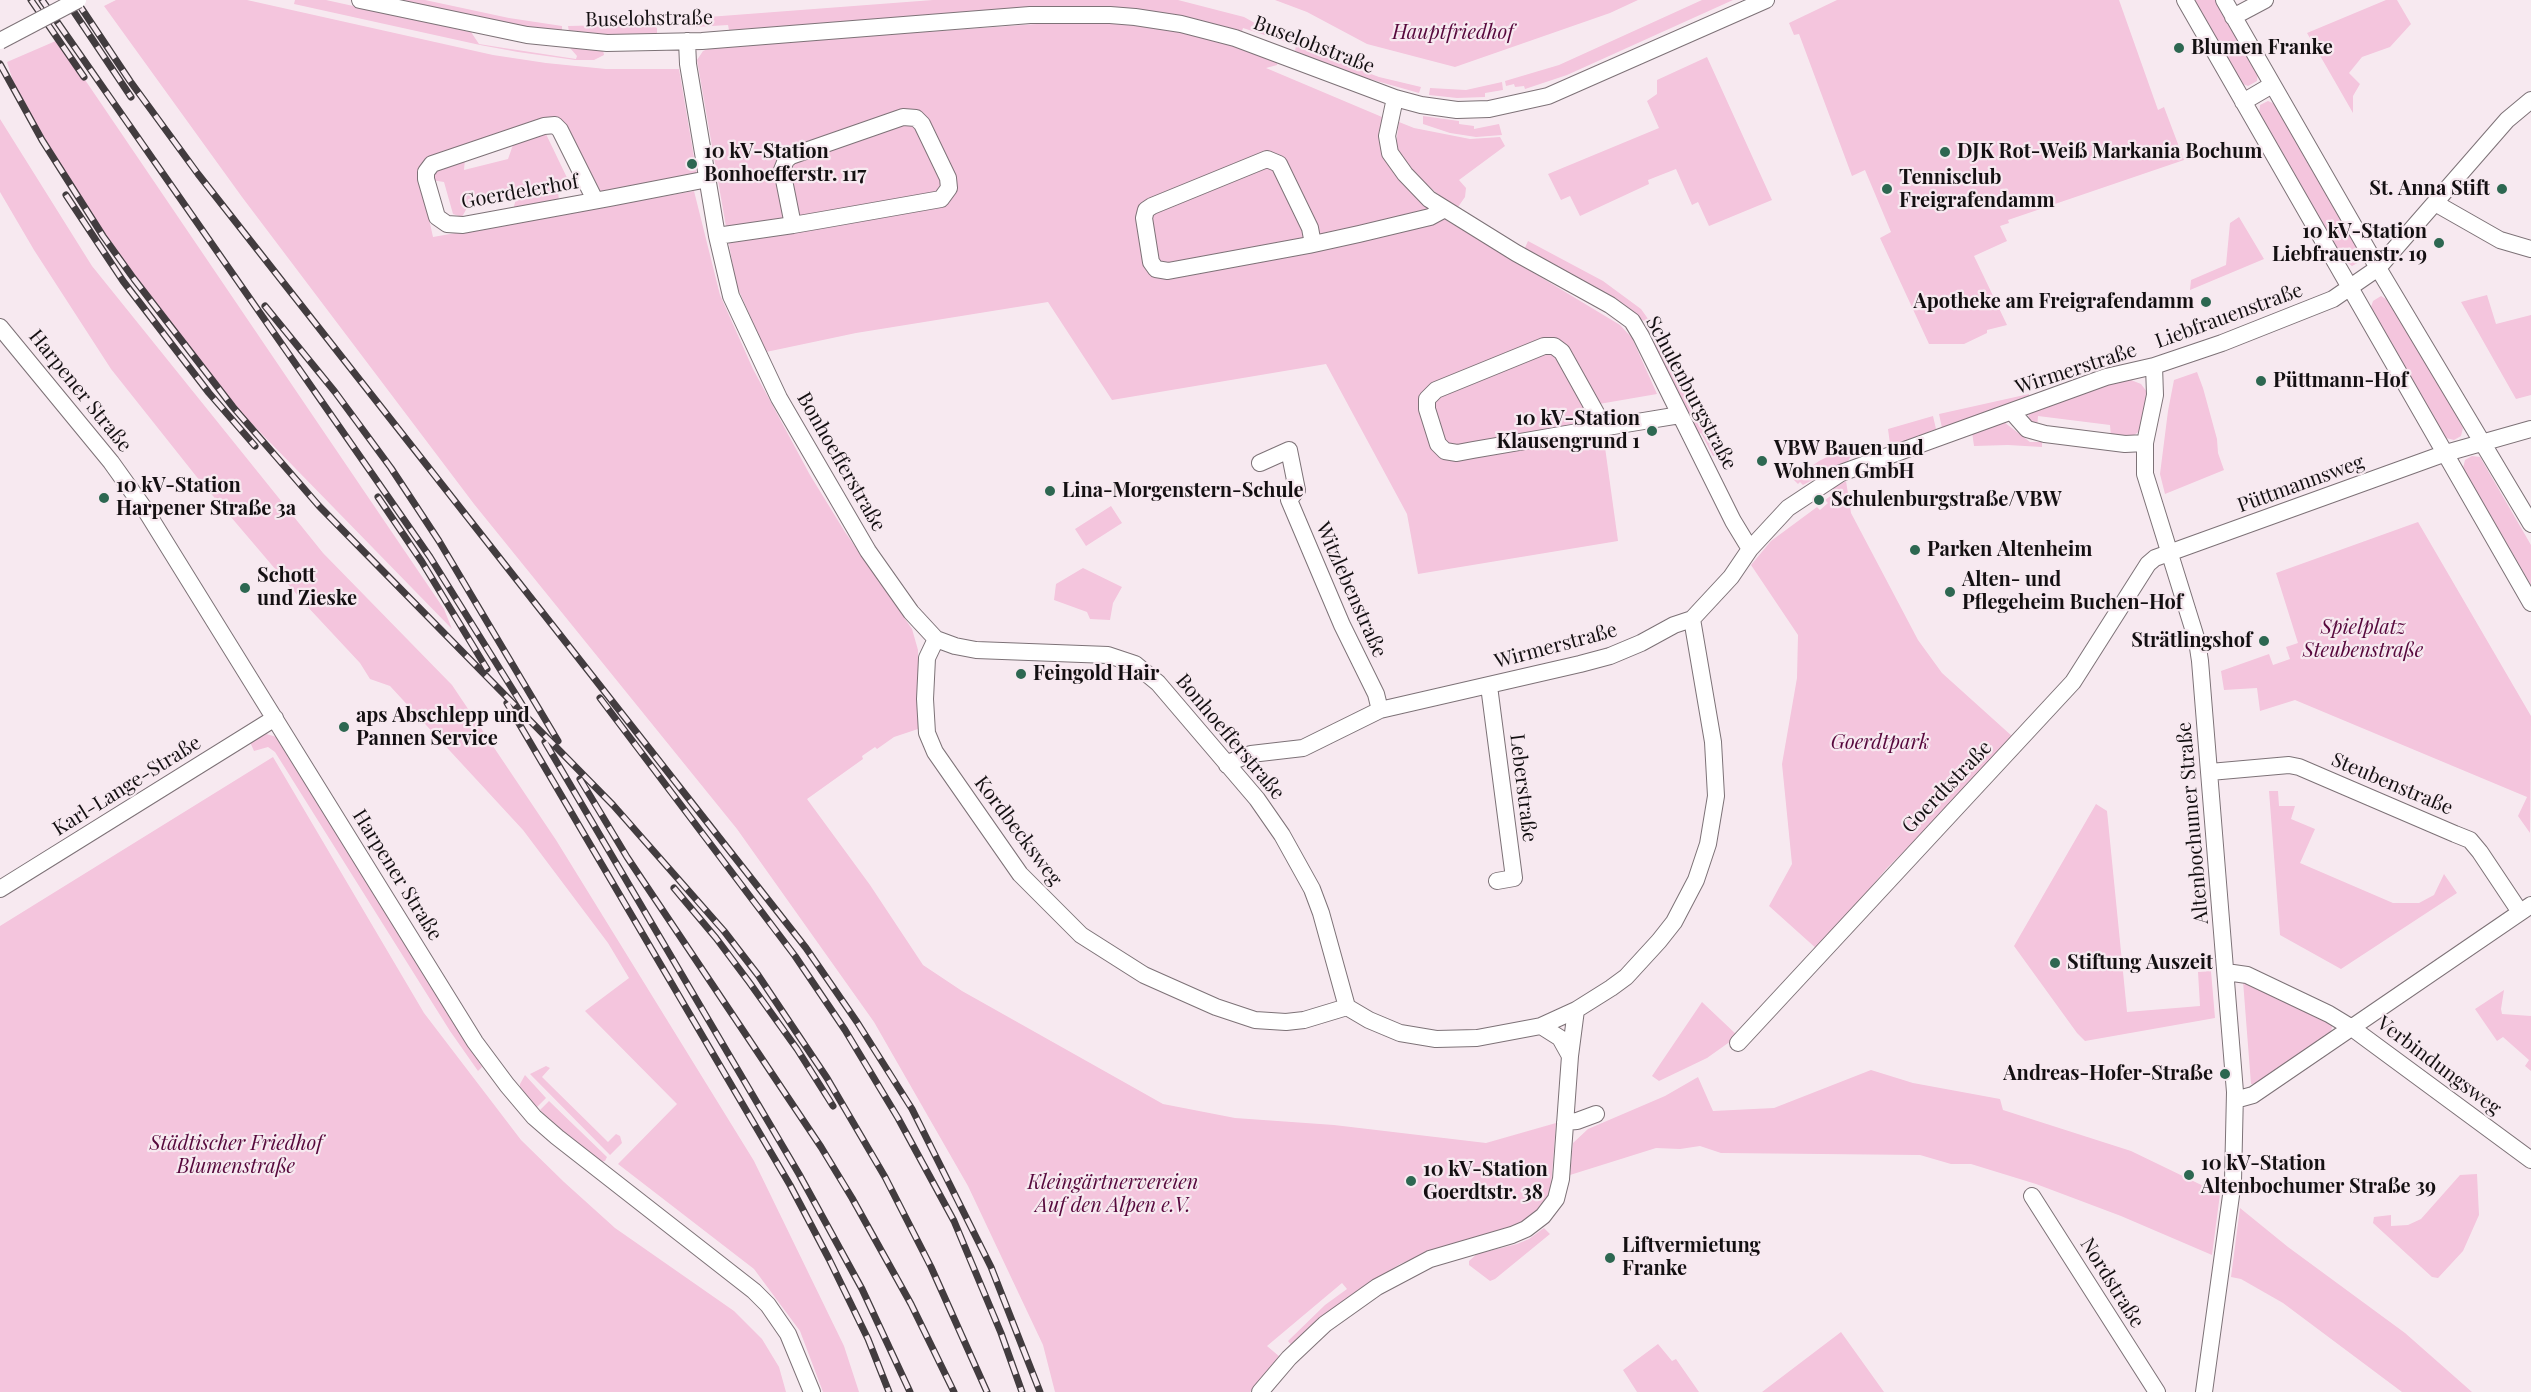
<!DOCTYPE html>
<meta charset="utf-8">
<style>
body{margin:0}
canvas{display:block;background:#f7e9f0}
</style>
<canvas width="2531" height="1392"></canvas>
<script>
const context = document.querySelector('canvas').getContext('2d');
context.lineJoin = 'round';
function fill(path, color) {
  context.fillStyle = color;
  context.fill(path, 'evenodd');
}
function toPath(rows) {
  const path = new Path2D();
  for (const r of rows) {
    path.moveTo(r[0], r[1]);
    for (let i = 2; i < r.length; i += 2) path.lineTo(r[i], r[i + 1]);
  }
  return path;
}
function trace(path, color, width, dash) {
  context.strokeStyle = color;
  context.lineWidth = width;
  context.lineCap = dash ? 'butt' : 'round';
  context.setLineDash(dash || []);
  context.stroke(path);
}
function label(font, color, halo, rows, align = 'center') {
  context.font = font + ' "Playfair Display",serif';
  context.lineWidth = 4.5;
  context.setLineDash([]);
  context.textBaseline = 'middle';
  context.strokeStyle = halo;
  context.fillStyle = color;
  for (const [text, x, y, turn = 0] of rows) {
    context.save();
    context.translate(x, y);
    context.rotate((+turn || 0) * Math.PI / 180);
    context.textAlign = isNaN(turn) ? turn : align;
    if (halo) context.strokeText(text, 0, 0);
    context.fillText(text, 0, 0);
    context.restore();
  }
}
fill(toPath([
 [116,0,247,0,493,55,546,63,606,69,679,69,697,175,601,192,570,133,557,119,420,178,433,237,694,191,720,295,753,369,810,475,845,532,912,629,918,650,918,729,894,737,877,749,875,747,862,756,863,759,807,799,870,885,923,965,962,991,1163,1104,1235,1118,1334,1125,1486,1143,1556,1123,1551,1187,1546,1200,1537,1211,1520,1224,1442,1247,1400,1264,1352,1295,1292,1346,1288,1341,1325,1305,1347,1289,1342,1283,1267,1346,1280,1357,1250,1392,1055,1392,1043,1345,968,1186,874,1022,737,829,474,504,242,197,104,6],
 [295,0,326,0,471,32,479,44,504,48,576,59,577,56,570,48,603,50,604,55,594,60,575,60,518,52,480,45,294,4],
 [395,0,425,0,509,18,562,26,562,31,508,24],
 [933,0,1178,0,1244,17,1289,42,1289,43,1243,28,1242,31,1178,16,1088,6,1042,7,729,30,728,25,696,27,695,18],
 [1275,0,1638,0,1610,13,1455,67,1367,44,1307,12],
 [1702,0,1733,0,1567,75,1525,89,1524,86,1515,87,1514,84,1506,86,1505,81,1559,65],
 [1837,0,2119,0,2158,110,2164,107,2184,160,2008,220,2009,223,2000,226,2007,241,1974,256,2007,325,1987,330,1987,333,1964,344,1929,344,1880,238,1891,232,1865,170,1852,176,1799,34,1794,35,1789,23],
 [2192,0,2215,0,2258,73,2257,81,2248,86,2240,83],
 [2386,0,2397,0,2411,24,2390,47,2362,57,2349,73,2360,84,2353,96,2353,113,2307,33],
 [1065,22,1129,24,1175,31,1228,44,1278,61,1277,65,1266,68,1382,117,1380,141,1384,158,1394,174,1436,214,1620,325,1632,338,1657,394,1599,404,1618,541,1418,574,1407,514,1326,364,1112,400,1048,302,856,333,766,352,736,284,697,60,703,51,713,47],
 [652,24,657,28,657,34,612,35,569,32,568,26],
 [58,40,444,609,452,629,217,388,103,236,70,186,18,97,7,62],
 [1296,46,1379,77,1421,87,1419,93,1352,74,1295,51],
 [1707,57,1772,200,1709,226,1698,202,1692,205,1676,169,1648,180,1649,184,1580,216,1570,196,1561,200,1548,174,1659,128,1647,101,1657,94,1657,80],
 [1502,82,1503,90,1485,93,1485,97,1457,98,1429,95,1430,88,1466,90],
 [2268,101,2277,105,2362,249,2361,261,2352,266,2342,259,2259,115,2260,105],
 [1423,116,1459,121,1459,124,1474,126,1474,129,1499,124,1502,135,1476,137,1450,133,1423,124],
 [0,119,92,266,323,553,452,685,556,840,754,1161,844,1346,859,1392,823,1392,800,1331,754,1269,618,1164,677,1104,585,1011,629,978,608,943,523,830,390,686,370,679,360,663,305,604,196,476,111,369,34,250,0,192],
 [1399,122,1414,128,1470,139,1500,137,1505,146,1459,180,1466,188,1465,197,1456,210,1416,175,1400,156,1396,144],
 [545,132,571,186,558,191,559,201,513,210,517,195,469,204,462,217,453,214,444,182,431,180,434,172,465,159,464,170,508,159,514,142],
 [2239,217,2264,259,2190,290,2191,280,2226,265,2230,223],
 [1528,241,1603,281,1641,309,1651,323,1642,320,1524,250],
 [2487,295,2496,324,2531,315,2531,395,2516,399,2461,302],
 [2381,296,2393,303,2463,428,2461,436,2454,440,2446,438,2371,307,2373,301],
 [1657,335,1716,456,1713,456,1701,433,1697,435,1654,343],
 [2197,372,2203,388,2217,439,2218,453,2224,470,2165,494,2160,474,2168,411,2174,380],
 [2131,380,2141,384,2147,392,2140,431,2134,435,2111,437,2110,425,2038,416,2037,428,2027,422,2029,414,2035,410,2112,382],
 [2029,394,2029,397,1942,428,1939,414],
 [1933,416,1936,429,1893,446,1890,444,1888,429],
 [2004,422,2030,442,2042,442,2042,447,2008,445,1974,446,1972,432],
 [1851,445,1852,454,1848,461,1803,485,1800,482,1798,484,1793,479,1819,461],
 [2472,456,2480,457,2531,545,2531,585,2463,468,2465,460],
 [1846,481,1851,513,1918,640,1942,673,2013,737,1955,801,1887,868,1818,950,1769,906,1792,864,1782,764,1797,678,1798,635,1751,565,1771,541,1817,507,1820,510,1828,503,1825,500,1832,495,1833,488],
 [1111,506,1122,523,1086,546,1075,529],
 [2418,522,2531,716,2530,833,2518,816,2527,797,2295,700,2260,711,2257,688,2224,690,2221,671,2269,654,2273,665,2290,659,2286,647,2298,643,2276,573],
 [1083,568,1122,587,1113,603,1110,620,1090,619,1087,612,1054,600,1056,584],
 [266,734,277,737,482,1067,478,1071,450,1031,275,752,268,747,254,751,250,742],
 [273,757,424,1013,521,1140,564,1182,615,1228,734,1311,762,1339,779,1367,786,1392,0,1392,0,926],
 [2269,791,2278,791,2279,806,2295,806,2291,819,2315,829,2300,863,2393,903,2419,903,2434,895,2444,874,2457,893,2341,969,2280,935],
 [2096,804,2107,811,2127,1012,2200,1006,2198,972,2211,971,2215,1018,2085,1041,2077,1033,2014,946],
 [2243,981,2331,1023,2332,1027,2331,1032,2255,1084,2251,1084],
 [2504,990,2501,1009,2502,1014,2531,1016,2531,1071,2525,1066,2529,1060,2503,1037,2497,1041,2475,1009],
 [1702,1002,1738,1036,1707,1058,1659,1081,1652,1076],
 [546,1066,550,1068,542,1077,608,1142,616,1134,620,1136,622,1143,610,1155,530,1074],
 [1871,1070,1913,1083,2000,1099,2003,1110,2131,1151,2220,1194,2212,1255,2121,1216,2036,1184,1971,1164,1951,1164,1920,1155,1721,1153,1700,1146,1680,1149,1656,1148,1570,1175,1573,1143,1588,1129,1665,1096,1698,1077,1713,1111,1774,1108],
 [525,1075,546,1098,537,1107,520,1088,520,1084],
 [549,1101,607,1157,605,1161,601,1162,558,1128,540,1110],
 [2477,1174,2479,1215,2463,1251,2438,1278,2432,1277,2373,1223,2374,1217,2391,1215,2391,1226,2408,1225,2421,1219,2460,1175],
 [2240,1208,2288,1247,2405,1333,2472,1392,2402,1392,2283,1303,2241,1279,2231,1277],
 [1544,1228,1550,1234,1495,1279,1490,1281,1469,1265,1469,1261,1477,1254,1517,1244,1529,1239],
 [1841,1332,1884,1392,1762,1392],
 [1658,1344,1672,1361,1676,1359,1699,1392,1637,1392,1623,1370]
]), '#f4c5dd');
const street = toPath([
 [360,0,527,35,607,43,702,41,1030,15,1110,15,1135,17,1181,24,1235,38,1395,98,1421,105,1457,110,1489,109,1548,96,1766,0],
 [2185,0,2531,603],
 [2224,0,2378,268,2531,524],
 [2233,17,2265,0],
 [687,41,688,64,717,236,731,296,779,398,868,551,911,612,936,639,955,646,976,650,1108,655,1135,664,1158,683,1257,799,1282,835,1312,889,1321,913,1347,1007,1369,1020,1400,1033,1436,1039,1477,1038,1541,1026,1576,1010,1611,988,1626,977,1659,941,1674,922,1696,880,1708,844,1716,796,1713,742,1692,619],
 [1395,98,1387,136,1390,153,1405,174,1429,199,1516,253,1610,305,1632,321,1641,336,1733,521,1750,549],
 [2243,102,2272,85],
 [595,200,560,130,555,125,544,126,432,164,426,172,426,179,437,217,447,224,463,225,610,198,708,179],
 [2435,203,2500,240,2531,249],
 [717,236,793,225,822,220,941,199,949,188,948,178,922,124,916,118,903,117,791,156,786,160,782,170,793,225],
 [1313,244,1310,228,1279,164,1267,159,1152,206,1146,210,1144,218,1151,262,1156,269,1168,271,1309,245,1359,234,1430,217,1443,210],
 [0,327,111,462,146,511,475,1042,507,1085,534,1117,557,1137,754,1291,768,1305,788,1334,812,1392],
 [2154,366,2155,395,2145,443,2145,474,2197,641,2200,661,2235,1092,2233,1181,2204,1392],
 [2012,412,2027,429,2045,434,2125,444,2145,443],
 [1601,428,1596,413,1562,352,1554,346,1544,346,1436,390,1427,399,1427,409,1438,444,1445,451,1457,453,1473,450,1601,428,1680,415],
 [1260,463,1289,450,1297,490,1289,500,1342,625,1376,694,1380,710],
 [936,639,927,658,925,699,927,733,935,752,1020,874,1081,935,1144,975,1216,1007,1255,1020,1286,1022,1304,1020,1347,1007],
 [1489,686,1514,878,1497,881],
 [1227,765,1233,761,1251,754,1303,748,1380,710,1580,664,1610,656,1641,643,1674,625,1692,619,1731,577,1750,549,1788,508,1841,473,2106,377,2154,366,2222,343,2333,299,2378,268,2507,120,2531,100],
 [2210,772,2289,765,2299,767,2455,834,2470,840,2480,852,2520,912],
 [0,889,275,718],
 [2226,972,2247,975,2329,1014,2352,1028,2531,1160],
 [1541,1026,1560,1038,1570,1056],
 [1738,1043,2073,682,2148,564,2155,558,2446,453,2531,429],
 [2235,1100,2253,1095,2531,905],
 [1565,1122,1577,1121,1596,1114],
 [2032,1196,2157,1392],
 [1260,1392,1289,1358,1325,1324,1377,1287,1430,1259,1512,1235,1526,1229,1543,1216,1556,1199,1561,1179,1570,1056,1576,1010]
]);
trace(street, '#7d7277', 18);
trace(street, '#fff', 16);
const rail = toPath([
 [31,0,84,77],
 [42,0,430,557,523,706],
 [66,0,131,97],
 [76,0,130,81,198,174,806,948,857,1022,912,1109,991,1267,1040,1392],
 [0,64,42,140,103,236,134,279,233,407,319,506,613,805,724,931,758,975,827,1078,885,1177,931,1267,987,1392],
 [66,195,123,281,209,393,255,446],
 [265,306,335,392,391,468,439,541,558,741],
 [378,497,422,562,487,669],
 [600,698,795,956,845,1030,898,1118,954,1221,1001,1333,1022,1392],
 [507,703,790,1185,829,1259,868,1339,889,1392],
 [545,742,799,1174,862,1289,910,1392],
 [580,779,627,857,821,1147,852,1198,911,1304,954,1392],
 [674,888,716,938,749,982,797,1049,833,1106]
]);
trace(rail, '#423c3f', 7);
trace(rail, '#f7e9f0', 4.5, [14]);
const streetBridge = toPath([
 [0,41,78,0]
]);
trace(streetBridge, '#7d7277', 18, []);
trace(streetBridge, '#fff', 16);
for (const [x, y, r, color] of [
 [2179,48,6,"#2d6751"],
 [1945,152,6,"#2d6751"],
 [692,164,6,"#2d6751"],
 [1887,189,6,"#2d6751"],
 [2502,189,6,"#2d6751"],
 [2439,243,6,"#2d6751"],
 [2206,302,6,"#2d6751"],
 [2261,381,6,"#2d6751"],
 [1652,431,6,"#2d6751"],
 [1762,461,6,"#2d6751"],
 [1050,491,6,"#2d6751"],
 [104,498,6,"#2d6751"],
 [1819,500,6,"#2d6751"],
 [1915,550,6,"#2d6751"],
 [245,588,6,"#2d6751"],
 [1950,592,6,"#2d6751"],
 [2264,641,6,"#2d6751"],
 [1021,674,6,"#2d6751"],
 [344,727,6,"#2d6751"],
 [2055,963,6,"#2d6751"],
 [2225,1074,6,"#2d6751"],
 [2189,1175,6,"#2d6751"],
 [1411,1181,6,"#2d6751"],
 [1610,1258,6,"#2d6751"]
]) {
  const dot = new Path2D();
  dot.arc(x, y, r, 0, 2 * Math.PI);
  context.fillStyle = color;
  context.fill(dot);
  trace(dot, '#f7e9f0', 2);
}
label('20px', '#141012', '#f7e9f0', [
 ["Buselohstraße",649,19,-1],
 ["Buselohstraße",1314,45,21],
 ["Goerdelerhof",520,192,-10],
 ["Liebfrauenstraße",2229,316,-20],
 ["Wirmerstraße",2076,369,-18],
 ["Harpener Straße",80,391,51],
 ["Schulenburgstraße",1691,393,62],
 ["Bonhoefferstraße",841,462,60],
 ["Püttmannsweg",2301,484,-20],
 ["Witzlebenstraße",1351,590,66],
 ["Wirmerstraße",1556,646,-15],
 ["Bonhoefferstraße",1230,737,50],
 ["Steubenstraße",2392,784,23],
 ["Karl-Lange-Straße",127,786,-32],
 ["Goerdtstraße",1947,787,-46],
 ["Leberstraße",1523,788,83],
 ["Altenbochumer Straße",2193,823,-95],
 ["Kordbecksweg",1018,831,53],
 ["Harpener Straße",397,875,58],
 ["Verbindungsweg",2439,1066,37],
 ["Nordstraße",2112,1283,58]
]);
label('italic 20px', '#56083c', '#f7e9f0', [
 ["Hauptfriedhof",1453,33],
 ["Spielplatz",2363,628],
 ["Steubenstraße",2363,651],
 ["Goerdtpark",1880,743],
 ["Städtischer Friedhof",236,1144],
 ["Blumenstraße",236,1167],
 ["Kleingärtnervereien",1113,1183],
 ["Auf den Alpen e.V.",1113,1206]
]);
label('bold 20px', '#141012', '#f7e9f0', [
 ["Blumen Franke",2191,48],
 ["10 kV-Station",704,152],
 ["Bonhoefferstr. 117",704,175],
 ["DJK Rot-Weiß Markania Bochum",1957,152],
 ["Tennisclub",1899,178],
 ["Freigrafendamm",1899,201],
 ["St. Anna Stift",2490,189,"right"],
 ["10 kV-Station",2427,232,"right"],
 ["Liebfrauenstr. 19",2427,255,"right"],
 ["Apotheke am Freigrafendamm",2194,302,"right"],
 ["Püttmann-Hof",2273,381],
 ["10 kV-Station",1640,419,"right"],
 ["Klausengrund 1",1640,442,"right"],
 ["VBW Bauen und",1774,449],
 ["Wohnen GmbH",1774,472],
 ["10 kV-Station",116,486],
 ["Harpener Straße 3a",116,509],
 ["Lina-Morgenstern-Schule",1062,491],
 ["Schulenburgstraße/VBW",1831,500],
 ["Parken Altenheim",1927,550],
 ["Schott",257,576],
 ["und Zieske",257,599],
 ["Alten- und",1962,580],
 ["Pflegeheim Buchen-Hof",1962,603],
 ["Strätlingshof",2252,641,"right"],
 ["Feingold Hair",1033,674],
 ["aps Abschlepp und",356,716],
 ["Pannen Service",356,739],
 ["Stiftung Auszeit",2067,963],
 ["Andreas-Hofer-Straße",2213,1074,"right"],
 ["10 kV-Station",2201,1164],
 ["Altenbochumer Straße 39",2201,1187],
 ["10 kV-Station",1423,1170],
 ["Goerdtstr. 38",1423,1193],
 ["Liftvermietung",1622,1246],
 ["Franke",1622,1269]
], 'left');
</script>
